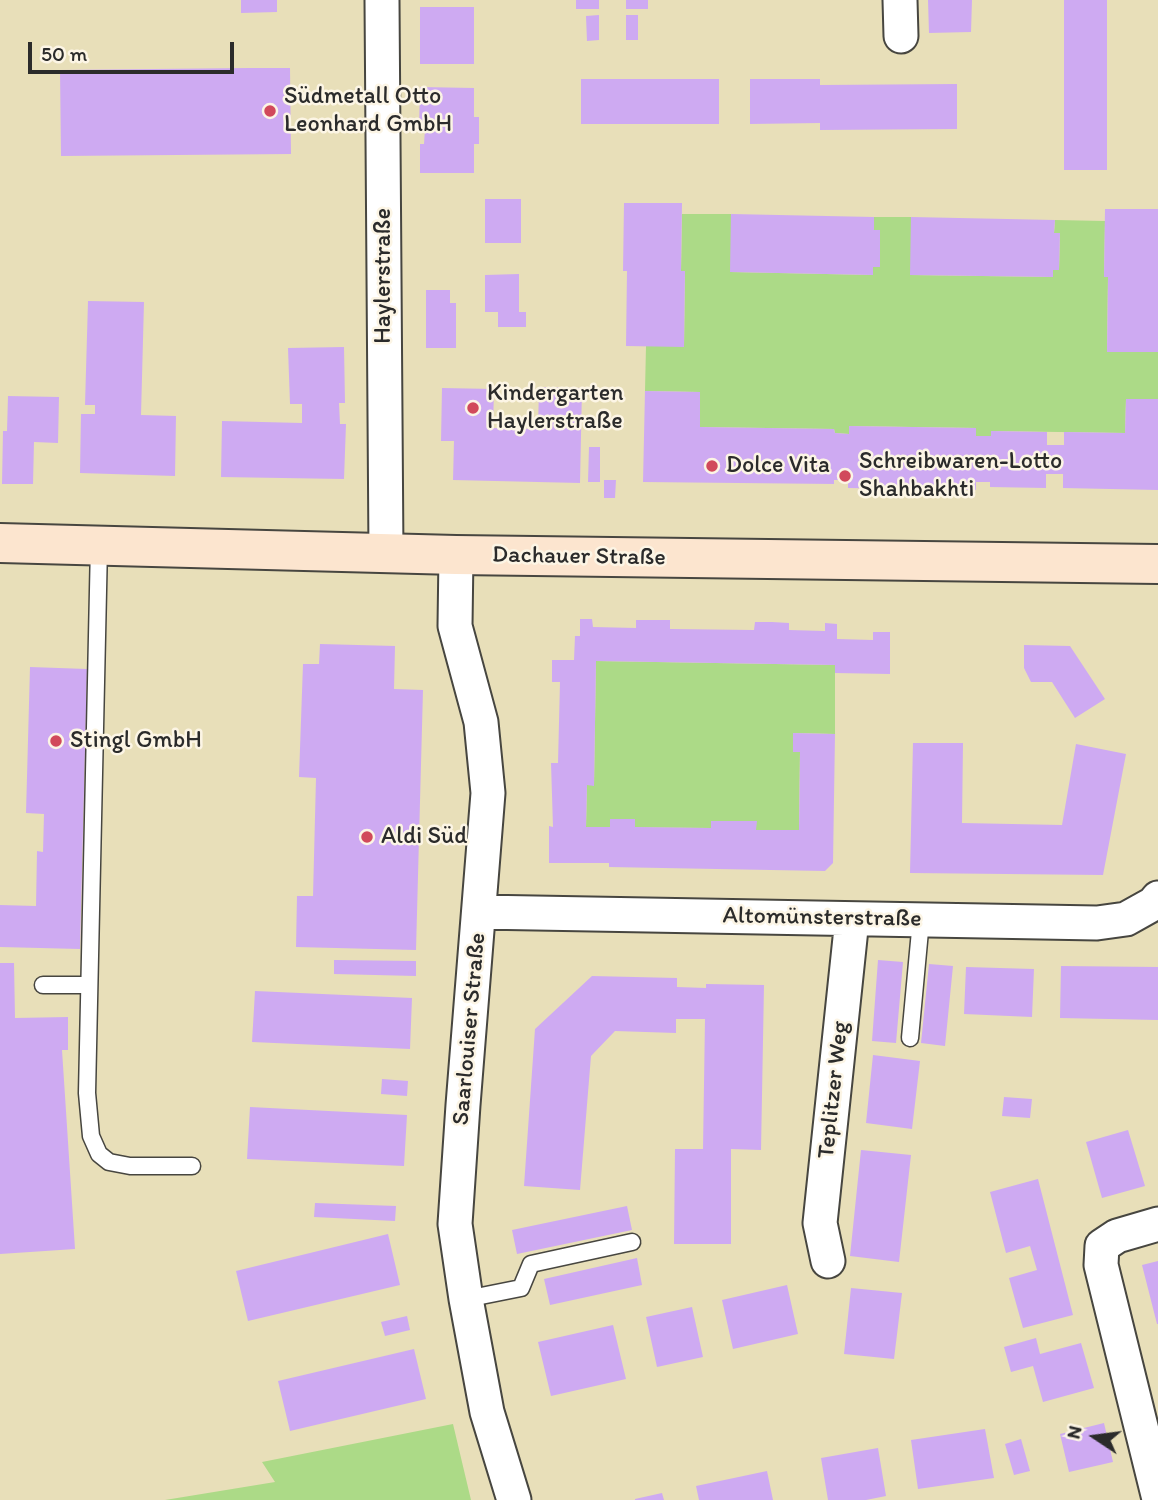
<!DOCTYPE html>
<meta charset="utf-8">
<style>
body{margin:0}
#map{position:relative;width:1158px;height:1500px;overflow:hidden;background:#e8dfb9;font-family:Itim,sans-serif}
canvas{display:block}
.north{position:absolute;left:1060px;top:1402px;width:70px;height:70px;-webkit-text-stroke:5px #fcf5e5;paint-order:stroke;rotate:283deg;font-size:19px;font-weight:700;line-height:28px;text-align:center;color:#2b2b2b}
.north::after{content:'';display:block;margin:auto;width:24px;height:32px;background:#2b2b2b;clip-path:polygon(50% 0,100% 100%,50% 72%,0 100%)}
.scale{position:absolute;left:28px;top:42px;width:206px;height:32px;box-sizing:border-box;border:4px solid #2b2b2b;border-top:0;padding-left:9px;font-size:21px;line-height:24px;white-space:nowrap;color:#2b2b2b;-webkit-text-stroke:5px #fcf5e5;paint-order:stroke}
</style>
<div id="map">
<canvas width="1158" height="1500"></canvas>
<div class="north">N</div>
<div class="scale">50 m</div>
</div>
<script>
const context = document.querySelector('canvas').getContext('2d');
context.lineJoin = 'round';
function fill(path, color) {
  context.fillStyle = color;
  context.fill(path, 'evenodd');
}
function toPath(rows) {
  const path = new Path2D();
  for (const r of rows) {
    path.moveTo(r[0], r[1]);
    for (let i = 2; i < r.length; i += 2) path.lineTo(r[i], r[i + 1]);
  }
  return path;
}
function trace(path, color, width, dash) {
  context.strokeStyle = color;
  context.lineWidth = width;
  context.lineCap = dash ? 'butt' : 'round';
  context.setLineDash(dash || []);
  context.stroke(path);
}
function label(font, color, halo, rows, align = 'center') {
  context.font = font + ' Itim,sans-serif';
  context.lineWidth = 5;
  context.setLineDash([]);
  context.textBaseline = 'middle';
  context.strokeStyle = halo;
  context.fillStyle = color;
  for (const [text, x, y, turn = 0] of rows) {
    context.save();
    context.translate(x, y);
    context.rotate((+turn || 0) * Math.PI / 180);
    context.textAlign = isNaN(turn) ? turn : align;
    if (halo) context.strokeText(text, 0, 0);
    context.fillText(text, 0, 0);
    context.restore();
  }
}
fill(toPath([
 [682,214,731,214,731,272,873,275,873,267,880,267,880,230,874,230,874,217,911,217,911,275,1053,277,1053,270,1059,270,1060,233,1054,233,1055,220,1105,221,1104,276,1108,277,1107,351,1158,352,1158,399,1126,399,1125,433,992,431,991,436,976,436,976,428,849,426,849,434,835,433,834,429,700,427,700,392,645,391,646,346,684,346,685,272,681,271],
 [596,661,835,665,835,734,793,733,793,752,800,752,799,830,756,830,756,821,712,821,711,828,586,827,587,785,594,785],
 [453,1424,471,1500,165,1500,275,1482,262,1462]
]), '#acda87');
fill(toPath([
 [241,0,277,0,277,12,241,13],
 [576,0,599,0,599,9,576,9],
 [626,0,648,0,648,9,626,9],
 [928,0,972,0,971,32,929,33],
 [1064,0,1107,0,1107,170,1064,170],
 [420,7,474,7,474,64,420,64],
 [599,15,599,40,587,41,586,16],
 [626,15,638,15,638,40,626,40],
 [248,68,290,68,291,154,61,156,60,70],
 [581,79,719,79,719,124,581,124],
 [750,79,820,79,820,85,957,84,957,129,820,130,820,123,750,124],
 [420,87,474,88,474,117,479,117,479,144,474,144,474,173,420,173,420,144,424,144,425,129,419,129],
 [485,199,521,199,521,243,485,243],
 [624,203,682,203,681,271,685,271,684,347,626,346,627,271,623,271],
 [1105,209,1158,209,1158,352,1107,352,1108,277,1104,277],
 [731,214,874,217,874,230,880,230,880,267,873,267,873,275,730,272],
 [911,217,1055,220,1054,233,1060,233,1059,270,1053,270,1053,277,910,275],
 [519,274,519,312,526,312,526,327,498,327,498,312,485,312,485,275],
 [426,290,450,290,450,303,456,303,456,348,426,348],
 [88,301,144,302,141,415,176,416,175,476,80,473,81,414,95,414,95,405,85,405],
 [344,347,345,403,339,403,340,424,346,424,344,479,221,477,222,421,302,423,302,404,290,404,288,348],
 [539,387,582,388,580,483,453,480,454,441,441,441,442,388,494,389,493,428,538,429],
 [645,391,700,392,700,427,834,429,835,433,849,434,849,426,976,428,976,436,991,436,991,431,1047,432,1047,445,1064,445,1064,432,1125,433,1126,399,1158,399,1158,490,1063,488,1063,474,1046,474,1046,488,990,487,990,482,976,482,976,490,848,488,848,480,834,480,834,484,643,482],
 [8,396,59,397,58,443,34,442,33,484,2,484,3,431,7,431],
 [589,447,600,447,600,482,588,482],
 [604,480,616,480,615,498,604,498],
 [580,619,592,619,593,627,636,628,636,620,670,620,670,629,754,630,755,622,772,622,789,623,789,630,825,631,825,623,837,624,837,639,873,640,873,632,890,632,890,674,835,673,835,665,596,661,594,786,587,785,586,827,610,827,610,819,635,819,635,827,711,828,711,821,757,821,756,830,799,830,800,752,793,752,793,733,835,734,833,863,825,871,609,867,609,863,549,863,549,826,553,827,551,763,558,763,560,682,552,682,552,660,574,660,575,636,580,636],
 [320,644,395,646,394,689,423,690,416,950,296,947,297,896,313,896,316,778,299,777,303,664,319,664],
 [1024,645,1070,646,1105,699,1075,718,1052,682,1031,682,1024,668],
 [30,667,87,669,80,949,0,947,0,905,36,906,37,851,43,852,44,814,26,813],
 [913,743,963,743,962,823,1062,825,1076,744,1126,754,1103,875,910,873],
 [334,960,416,961,416,976,334,974],
 [878,960,903,962,896,1043,872,1041],
 [0,963,14,963,15,1018,68,1017,68,1050,62,1050,75,1249,0,1254],
 [929,964,953,966,945,1046,921,1043],
 [1061,966,1158,967,1158,1020,1060,1018],
 [966,967,1034,969,1032,1017,964,1014],
 [592,976,677,978,677,987,706,988,706,984,764,985,761,1150,731,1149,731,1244,674,1244,675,1149,703,1149,705,1019,676,1019,676,1033,615,1031,591,1056,580,1190,524,1186,535,1029],
 [255,991,412,998,410,1049,252,1042],
 [873,1055,920,1061,912,1129,866,1123],
 [382,1079,408,1081,407,1096,381,1094],
 [1004,1097,1032,1099,1030,1118,1002,1116],
 [250,1107,407,1115,404,1166,247,1159],
 [1128,1130,1145,1186,1102,1198,1086,1142],
 [861,1150,911,1155,899,1262,850,1256],
 [1038,1179,1073,1315,1023,1328,1009,1278,1037,1270,1030,1246,1006,1253,990,1192],
 [315,1203,396,1206,395,1221,314,1217],
 [627,1206,632,1230,517,1254,512,1230],
 [388,1234,400,1285,248,1321,236,1271],
 [637,1258,642,1285,550,1305,544,1279],
 [1158,1261,1158,1324,1157,1324,1142,1265],
 [787,1285,798,1334,733,1349,722,1300],
 [851,1288,902,1293,894,1359,844,1354],
 [692,1307,703,1357,657,1367,646,1317],
 [407,1316,410,1330,385,1336,381,1322],
 [613,1325,626,1379,551,1396,538,1342],
 [1036,1338,1040,1354,1081,1343,1094,1388,1043,1402,1033,1366,1011,1372,1004,1347],
 [414,1349,426,1399,290,1431,278,1381],
 [1104,1423,1113,1462,1069,1472,1060,1434],
 [985,1429,994,1478,918,1489,911,1440],
 [1021,1439,1030,1471,1014,1475,1005,1444],
 [878,1448,886,1496,866,1500,828,1500,821,1458],
 [767,1471,773,1500,699,1500,696,1486],
 [662,1493,664,1500,635,1500,635,1499]
]), '#ceaaf2');
const service = toPath([
 [99,545,87,1093,91,1136,99,1154,109,1162,130,1166,192,1166],
 [43,985,89,985],
 [910,1038,921,920],
 [466,1299,521,1288,531,1264,632,1242]
]);
const minor = toPath([
 [382,0,386,553],
 [900,0,901,36],
 [456,555,455,626,481,722,488,793,463,1105,455,1224,466,1299,487,1412,514,1500],
 [479,912,1097,923,1126,919,1153,904,1158,898],
 [1158,1224,1117,1236,1102,1246,1101,1265,1158,1495],
 [828,1261,820,1223,852,919]
]);
const secondary = toPath([
 [0,543,456,555,1158,564]
]);
trace(service, '#474640', 19);
trace(minor, '#474640', 37);
trace(secondary, '#474640', 42);
trace(service, '#fff', 16);
trace(minor, '#fff', 33);
trace(secondary, '#fce5cf', 38);
for (const [x, y, r, color] of [
 [270,111,7,"#d1495b"],
 [473,408,7,"#d1495b"],
 [712,466,7,"#d1495b"],
 [845,476,7,"#d1495b"],
 [56,741,7,"#d1495b"],
 [367,837,7,"#d1495b"]
]) {
  const dot = new Path2D();
  dot.arc(x, y, r, 0, 2 * Math.PI);
  context.fillStyle = color;
  context.fill(dot);
  trace(dot, '#fcf5e5', 2.5);
}
label('24px', '#2b2b2b', '#fcf5e5', [
 ["Südmetall Otto",284,97],
 ["Leonhard GmbH",284,125],
 ["Kindergarten",487,394],
 ["Haylerstraße",487,422],
 ["Schreibwaren-Lotto",859,462],
 ["Shahbakhti",859,490],
 ["Dolce Vita",726,466],
 ["Stingl GmbH",70,741],
 ["Aldi Süd",381,837]
], 'left');
label('24px', '#2b2b2b', '#fcf5e5', [
 ["Haylerstraße",384,276,-90],
 ["Dachauer Straße",579,557,1],
 ["Altomünsterstraße",822,918,1],
 ["Saarlouiser Straße",470,1029,-85],
 ["Teplitzer Weg",834,1090,-84]
]);
</script>
